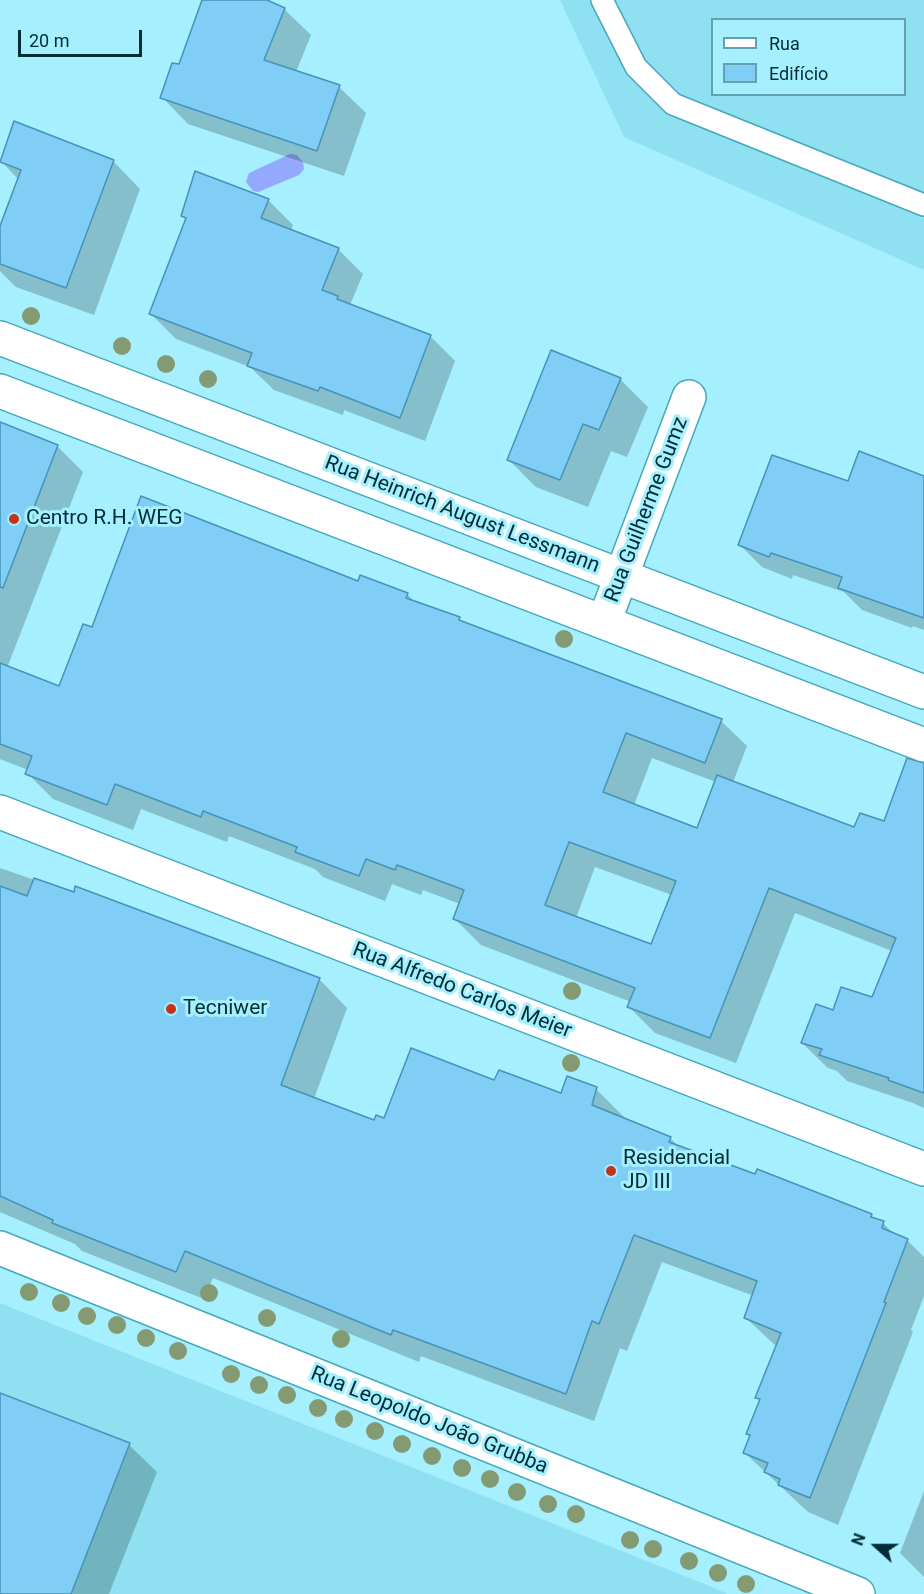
<!DOCTYPE html>
<meta charset="utf-8">
<style>
body{margin:0}
#map{position:relative;width:924px;height:1594px;overflow:hidden;background:#a5effe;font-family:Roboto,sans-serif}
canvas{display:block}
.legend{position:absolute;left:711px;top:18px;width:195px;height:78px;box-sizing:border-box;background:#a5effe;border:2px solid #63a1ae;margin:0;padding:8px 10px;list-style:none;font-size:18px;color:#012d35}
.legend li{display:flex;align-items:center;gap:12px;height:30px}
.legend b{width:30px;border:2px solid #63a1ae}
.north{position:absolute;left:846px;top:1516px;width:60px;height:60px;-webkit-text-stroke:4px #a5effe;paint-order:stroke;rotate:291deg;font-size:16px;font-weight:700;line-height:24px;text-align:center;color:#012d35}
.north::after{content:'';display:block;margin:auto;width:21px;height:27px;background:#012d35;clip-path:polygon(50% 0,100% 100%,50% 72%,0 100%)}
.scale{position:absolute;left:18px;top:30px;width:124px;height:27px;box-sizing:border-box;border:3px solid #012d35;border-top:0;padding-left:8px;font-size:18px;line-height:21px;white-space:nowrap;color:#012d35;-webkit-text-stroke:4px #a5effe;paint-order:stroke}
</style>
<div id="map">
<canvas width="924" height="1594"></canvas>
<ul class="legend">
<li><b style="height:8px;background:#fff"></b>Rua</li>
<li><b style="height:16px;background:#80cdf5"></b>Edifício</li>
</ul>
<div class="north">N</div>
<div class="scale">20 m</div>
</div>
<script>
const context = document.querySelector('canvas').getContext('2d');
context.lineJoin = 'round';
function fill(path, color) {
  context.fillStyle = color;
  context.fill(path, 'evenodd');
}
function toPath(rows) {
  const path = new Path2D();
  for (const r of rows) {
    path.moveTo(r[0], r[1]);
    for (let i = 2; i < r.length; i += 2) path.lineTo(r[i], r[i + 1]);
  }
  return path;
}
function trace(path, color, width, dash) {
  context.strokeStyle = color;
  context.lineWidth = width;
  context.lineCap = dash ? 'butt' : 'round';
  context.setLineDash(dash || []);
  context.stroke(path);
}
function label(font, color, halo, rows, align = 'center') {
  context.font = font + ' Roboto,sans-serif';
  context.lineWidth = 6;
  context.setLineDash([]);
  context.textBaseline = 'middle';
  context.strokeStyle = halo;
  context.fillStyle = color;
  for (const [text, x, y, turn = 0] of rows) {
    context.save();
    context.translate(x, y);
    context.rotate((+turn || 0) * Math.PI / 180);
    context.textAlign = isNaN(turn) ? turn : align;
    if (halo) context.strokeText(text, 0, 0);
    context.fillText(text, 0, 0);
    context.restore();
  }
}
fill(toPath([
 [560,0,924,0,924,270,624,137],
 [712,20,904,20,904,94,712,94],
 [0,1303,712,1587,728,1594,0,1594]
]), '#8fe0f1');
fill(toPath([
 [290,154,297,155,303,162,304,169,299,175,258,192,253,191,246,182,249,173]
]), '#94a9fe');
fill(toPath([
 [204,0,263,0,284,9,311,35,296,72,339,87,366,113,344,176,188,124,162,97,180,66],
 [1,161,113,161,140,189,94,315,16,287,0,271,0,230,19,180],
 [196,173,268,200,293,225,291,231,338,249,363,274,350,305,430,336,455,361,425,441,344,410,343,415,274,390,250,367,176,339,151,314,187,220,183,216],
 [620,379,648,407,627,457,611,451,588,507,536,487,509,460],
 [0,424,57,446,83,472,7,668,60,688,93,629,358,583,407,594,416,603,459,619,463,623,721,721,747,746,733,782,854,829,885,822,924,798,924,1108,913,1103,847,1081,837,1071,828,1068,802,1043,833,1011,873,999,892,951,795,913,736,1063,655,1033,629,1007,631,1002,481,945,455,919,460,904,423,890,421,895,392,884,385,901,323,877,315,869,229,836,227,842,141,809,133,830,53,799,27,773,28,770,0,759],
 [652,758,716,782,698,830,634,805],
 [595,867,672,895,652,946,576,918],
 [924,478,924,630,913,626,912,628,862,610,844,592,793,575,792,579,762,567,740,545,849,483],
 [0,868,75,894,76,888,320,980,347,1008,314,1099,375,1122,495,1082,562,1095,596,1089,624,1117,623,1120,670,1138,679,1147,755,1176,757,1171,872,1216,876,1220,883,1223,895,1235,907,1240,924,1257,924,1296,911,1330,913,1332,838,1525,808,1512,744,1452,751,1437,748,1434,760,1401,757,1397,777,1347,746,1318,754,1296,662,1262,627,1351,620,1348,594,1421,421,1356,419,1362,213,1278,204,1299,82,1251,75,1244,0,1212],
 [0,1394,129,1445,157,1472,109,1594,0,1594],
 [924,1491,924,1577,900,1553]
]), '#0003');
const building = toPath([
 [202,0,267,0,285,8,264,60,340,85,317,151,160,98,172,63,179,64,202,0],
 [14,121,114,160,66,288,0,264,0,226,21,170,0,162,14,121],
 [195,171,269,199,261,218,339,248,322,290,338,296,337,299,431,335,400,418,320,387,318,391,247,366,252,353,149,314,186,218,181,216,195,171],
 [551,350,621,378,599,430,583,424,560,480,507,460,551,350],
 [0,422,58,445,3,588,0,587,0,422],
 [859,451,924,476,924,618,838,588,842,577,771,553,769,557,738,545,772,455,848,481,859,451],
 [141,496,358,581,360,575,408,593,406,598,460,617,459,620,722,719,705,763,626,733,603,792,697,828,717,775,854,827,860,813,884,821,907,758,924,763,924,1093,888,1080,889,1078,819,1055,822,1049,801,1043,816,1004,833,1010,841,987,872,997,896,938,769,888,710,1038,627,1007,635,988,453,919,464,890,397,865,395,870,366,859,359,876,295,852,297,847,203,811,201,817,115,784,107,805,25,774,32,756,0,744,0,663,59,686,83,624,92,627,141,496],
 [569,842,676,881,651,944,545,905,569,842],
 [34,878,74,892,75,886,320,978,281,1085,374,1120,376,1115,384,1118,411,1048,494,1080,499,1070,561,1093,567,1076,597,1087,592,1105,671,1137,669,1142,755,1174,757,1169,872,1214,871,1217,884,1221,882,1228,908,1239,884,1302,886,1303,810,1498,778,1485,780,1479,764,1472,768,1463,743,1453,750,1435,746,1434,760,1399,755,1398,781,1333,744,1318,757,1281,634,1235,599,1324,592,1321,566,1394,393,1330,391,1335,185,1251,176,1272,52,1223,53,1220,0,1196,0,886,27,896,34,878],
 [0,1393,130,1443,71,1594,0,1594,0,1393]
]);
fill(building, '#80cdf5');
trace(building, '#4693b8', 1.5);
const service = toPath([
 [602,0,636,67,673,104,924,205]
]);
const minor = toPath([
 [0,338,924,692],
 [0,391,924,745],
 [604,622,689,397],
 [0,812,924,1169],
 [0,1248,858,1594]
]);
trace(service, '#46a8bb', 24);
trace(minor, '#46a8bb', 36);
trace(service, '#fff', 21);
trace(minor, '#fff', 33);
context.fillStyle = '#849a72';
for (const [x, y] of [
 [31,316],
 [122,346],
 [166,364],
 [208,379],
 [564,639],
 [572,991],
 [571,1063],
 [29,1292],
 [209,1293],
 [61,1303],
 [87,1316],
 [267,1318],
 [117,1325],
 [146,1338],
 [341,1339],
 [178,1351],
 [231,1374],
 [259,1385],
 [287,1395],
 [318,1408],
 [344,1419],
 [375,1431],
 [402,1444],
 [432,1456],
 [462,1468],
 [490,1479],
 [517,1492],
 [548,1504],
 [576,1514],
 [630,1540],
 [653,1549],
 [689,1561],
 [718,1573],
 [746,1584]
]) {
  context.beginPath();
  context.arc(x, y, 9, 0, 2 * Math.PI);
  context.fill();
}
for (const [x, y, r, color] of [
 [14,519,6,"#bf341c"],
 [171,1009,6,"#bf341c"],
 [611,1171,6,"#bf341c"]
]) {
  const dot = new Path2D();
  dot.arc(x, y, r, 0, 2 * Math.PI);
  context.fillStyle = color;
  context.fill(dot);
  trace(dot, '#a5effe', 2);
}
label('21px', '#012d35', '#a5effe', [
 ["Rua Guilherme Gumz",647,510,-69],
 ["Rua Heinrich August Lessmann",462,515,21],
 ["Rua Alfredo Carlos Meier",462,991,21],
 ["Rua Leopoldo João Grubba",429,1421,22]
]);
label('21px', '#012d35', '#a5effe', [
 ["Centro R.H. WEG",26,519],
 ["Tecniwer",183,1009],
 ["Residencial",623,1159],
 ["JD III",623,1183]
], 'left');
</script>
